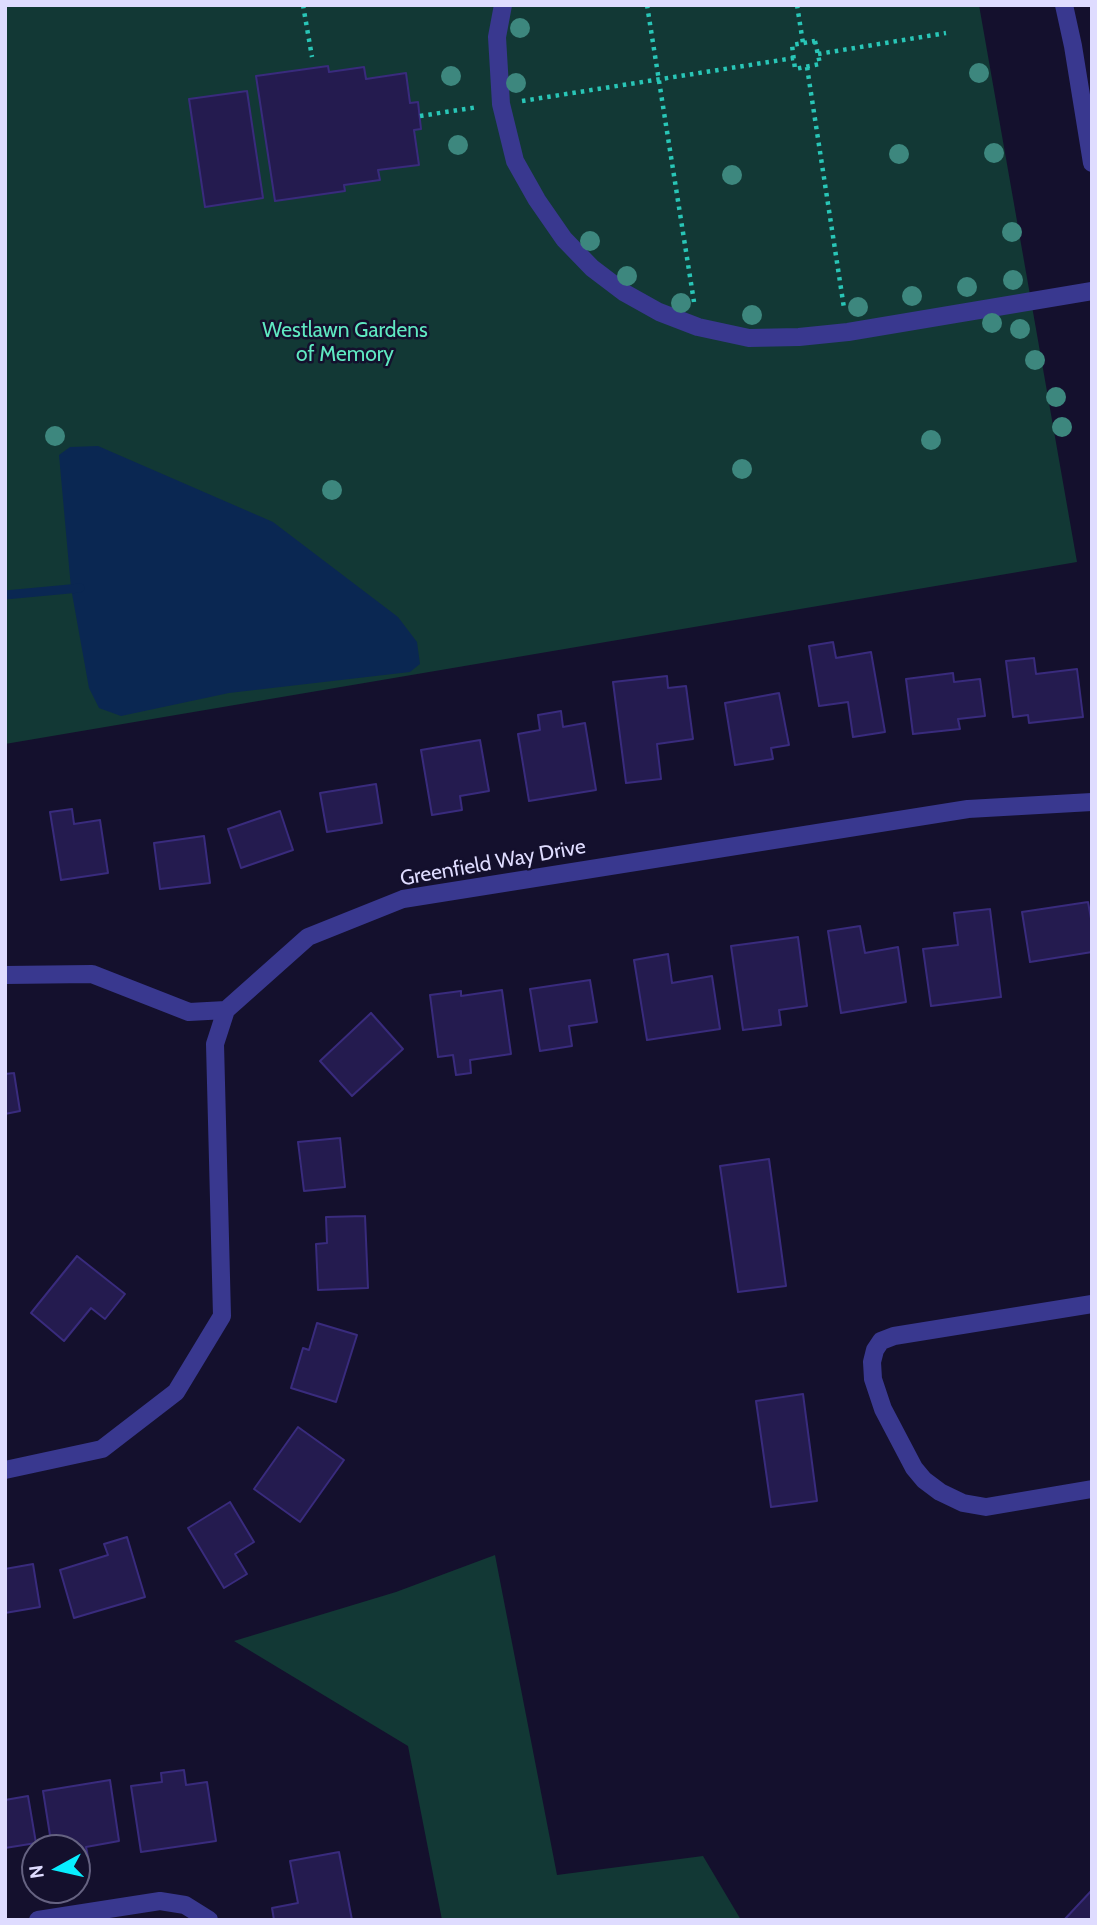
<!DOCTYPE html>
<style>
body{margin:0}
#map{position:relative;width:1097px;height:1925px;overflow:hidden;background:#14102d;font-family:Cabin,sans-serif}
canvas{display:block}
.frame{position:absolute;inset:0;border:7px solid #dfdcff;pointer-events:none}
.north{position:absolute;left:21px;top:1834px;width:70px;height:70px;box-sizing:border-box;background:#14102d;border:2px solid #656281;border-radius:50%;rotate:262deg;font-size:19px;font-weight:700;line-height:28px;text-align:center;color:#dfdcff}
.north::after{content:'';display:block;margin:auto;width:24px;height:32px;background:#08eeff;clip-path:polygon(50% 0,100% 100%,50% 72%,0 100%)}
</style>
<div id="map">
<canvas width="1097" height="1925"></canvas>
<div class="frame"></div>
<div class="north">N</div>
</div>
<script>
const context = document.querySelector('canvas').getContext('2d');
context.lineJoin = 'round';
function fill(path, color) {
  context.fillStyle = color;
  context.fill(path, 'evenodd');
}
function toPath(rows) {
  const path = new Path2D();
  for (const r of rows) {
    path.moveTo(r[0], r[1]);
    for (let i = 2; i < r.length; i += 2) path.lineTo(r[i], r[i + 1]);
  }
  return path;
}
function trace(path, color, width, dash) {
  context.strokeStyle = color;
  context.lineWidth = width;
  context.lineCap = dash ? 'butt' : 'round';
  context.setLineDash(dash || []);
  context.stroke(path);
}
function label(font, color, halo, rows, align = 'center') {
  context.font = font + ' Cabin,sans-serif';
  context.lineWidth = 5;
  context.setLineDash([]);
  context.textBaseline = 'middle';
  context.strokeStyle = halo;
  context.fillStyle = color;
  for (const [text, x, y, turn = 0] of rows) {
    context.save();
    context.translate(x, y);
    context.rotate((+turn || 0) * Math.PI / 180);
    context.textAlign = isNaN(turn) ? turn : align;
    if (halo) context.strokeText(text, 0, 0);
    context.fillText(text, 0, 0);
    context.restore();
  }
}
fill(toPath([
 [5,5,979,5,1077,562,5,744],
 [495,1555,557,1875,703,1856,741,1920,442,1920,408,1746,234,1641,396,1592]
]), '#123835');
fill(toPath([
 [98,446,273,522,398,617,417,642,420,664,410,672,229,693,121,716,99,708,89,688,71,588,59,455,70,447]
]), '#0a2752');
trace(toPath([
 [5,595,80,588]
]), '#0a2752', 9);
const building = toPath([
 [328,66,329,72,364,67,366,79,406,73,410,103,418,102,421,129,414,130,419,165,378,170,380,180,344,185,345,191,275,201,256,76,328,66],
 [247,91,263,198,205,207,189,99,247,91],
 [833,642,836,658,871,652,885,732,853,737,848,702,819,706,809,646,833,642],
 [1034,658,1036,674,1077,669,1083,717,1029,723,1028,715,1013,717,1006,661,1034,658],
 [953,673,954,682,980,679,985,716,958,719,960,729,913,734,906,679,953,673],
 [667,676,668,688,686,686,693,739,657,744,661,779,626,783,613,682,667,676],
 [779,693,789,745,771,748,773,759,735,765,725,703,779,693],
 [561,711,563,727,585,723,596,790,529,801,518,734,540,730,538,715,561,711],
 [480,740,489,791,460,796,462,810,432,815,421,750,480,740],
 [376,784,382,823,327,832,320,793,376,784],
 [72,809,74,824,100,820,108,873,61,880,50,812,72,809],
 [280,811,293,850,241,868,228,829,280,811],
 [204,836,210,883,160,889,154,843,204,836],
 [1088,902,1092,924,1092,952,1030,962,1022,912,1088,902],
 [990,909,1001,997,931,1006,923,949,958,945,954,913,990,909],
 [860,926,865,953,898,947,906,1002,841,1013,828,931,860,926],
 [798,937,807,1006,779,1010,781,1025,743,1030,731,946,798,937],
 [668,954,672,983,712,976,720,1029,647,1040,634,960,668,954],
 [590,980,597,1022,569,1026,572,1046,540,1051,530,989,590,980],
 [502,990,511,1054,470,1060,471,1073,456,1075,453,1055,438,1057,430,995,461,991,461,996,502,990],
 [371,1013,403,1049,352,1096,320,1061,371,1013],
 [14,1073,20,1111,5,1114,5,1074,14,1073],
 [340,1138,345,1187,304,1191,298,1142,340,1138],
 [769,1159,786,1286,738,1292,720,1166,769,1159],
 [365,1216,368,1288,318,1290,316,1244,327,1243,326,1217,365,1216],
 [77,1256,125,1294,105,1319,91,1308,64,1341,31,1313,77,1256],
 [317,1323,357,1335,336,1402,291,1388,303,1348,309,1350,317,1323],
 [803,1394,817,1501,771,1507,756,1401,803,1394],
 [298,1427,344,1460,300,1522,254,1489,298,1427],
 [230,1502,254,1542,235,1554,247,1574,224,1588,188,1528,230,1502],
 [127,1537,145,1597,74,1618,60,1570,108,1555,104,1544,127,1537],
 [33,1564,40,1607,5,1613,5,1569,33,1564],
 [184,1770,186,1785,207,1782,216,1841,141,1852,131,1786,162,1782,161,1773,184,1770],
 [110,1780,119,1841,86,1847,89,1862,77,1864,77,1848,52,1848,43,1791,110,1780],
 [28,1796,36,1843,5,1848,5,1800,28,1796],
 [339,1852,352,1920,274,1920,272,1908,298,1903,290,1861,339,1852],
 [1092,1890,1092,1920,1064,1920,1092,1890]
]);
fill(building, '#241b4f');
trace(building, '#392b7d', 2);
trace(toPath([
 [303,5,312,57],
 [647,5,694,302],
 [797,5,803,43],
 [815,41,820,64,795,69,792,45,815,41],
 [818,54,946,33],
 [807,67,844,308],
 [522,101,794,58],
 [420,116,478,107]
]), '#29c6b7', 4.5, [3.5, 5]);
trace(toPath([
 [503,5,497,37,501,104,515,161,537,200,564,239,592,268,625,293,659,312,698,327,749,338,799,337,848,332,1092,291],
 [1064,5,1073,46,1092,163],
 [5,975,92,974,189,1012,226,1010],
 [1092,1304,894,1336,881,1341,875,1350,872,1362,873,1379,883,1409,914,1468,924,1480,940,1492,963,1503,986,1507,1092,1489],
 [5,1470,102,1449,176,1392,222,1316,215,1044,226,1010,308,937,403,899,968,809,1092,802],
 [38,1920,160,1901,185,1905,209,1920]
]), '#39388f', 18);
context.fillStyle = '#3d877e';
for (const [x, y] of [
 [520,28],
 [979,73],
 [451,76],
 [516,83],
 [458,145],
 [994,153],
 [899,154],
 [732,175],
 [1012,232],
 [590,241],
 [627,276],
 [1013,280],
 [967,287],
 [912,296],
 [681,303],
 [858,307],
 [752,315],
 [992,323],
 [1020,329],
 [1035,360],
 [1056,397],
 [1062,427],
 [55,436],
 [931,440],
 [742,469],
 [332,490]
]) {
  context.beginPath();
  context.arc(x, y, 10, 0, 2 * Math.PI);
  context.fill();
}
label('21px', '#5fe8c1', '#14102d', [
 ["Westlawn Gardens",345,331],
 ["of Memory",345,355]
]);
label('21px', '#dfdcff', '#14102d', [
 ["Greenfield Way Drive",493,863,-10]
]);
</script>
